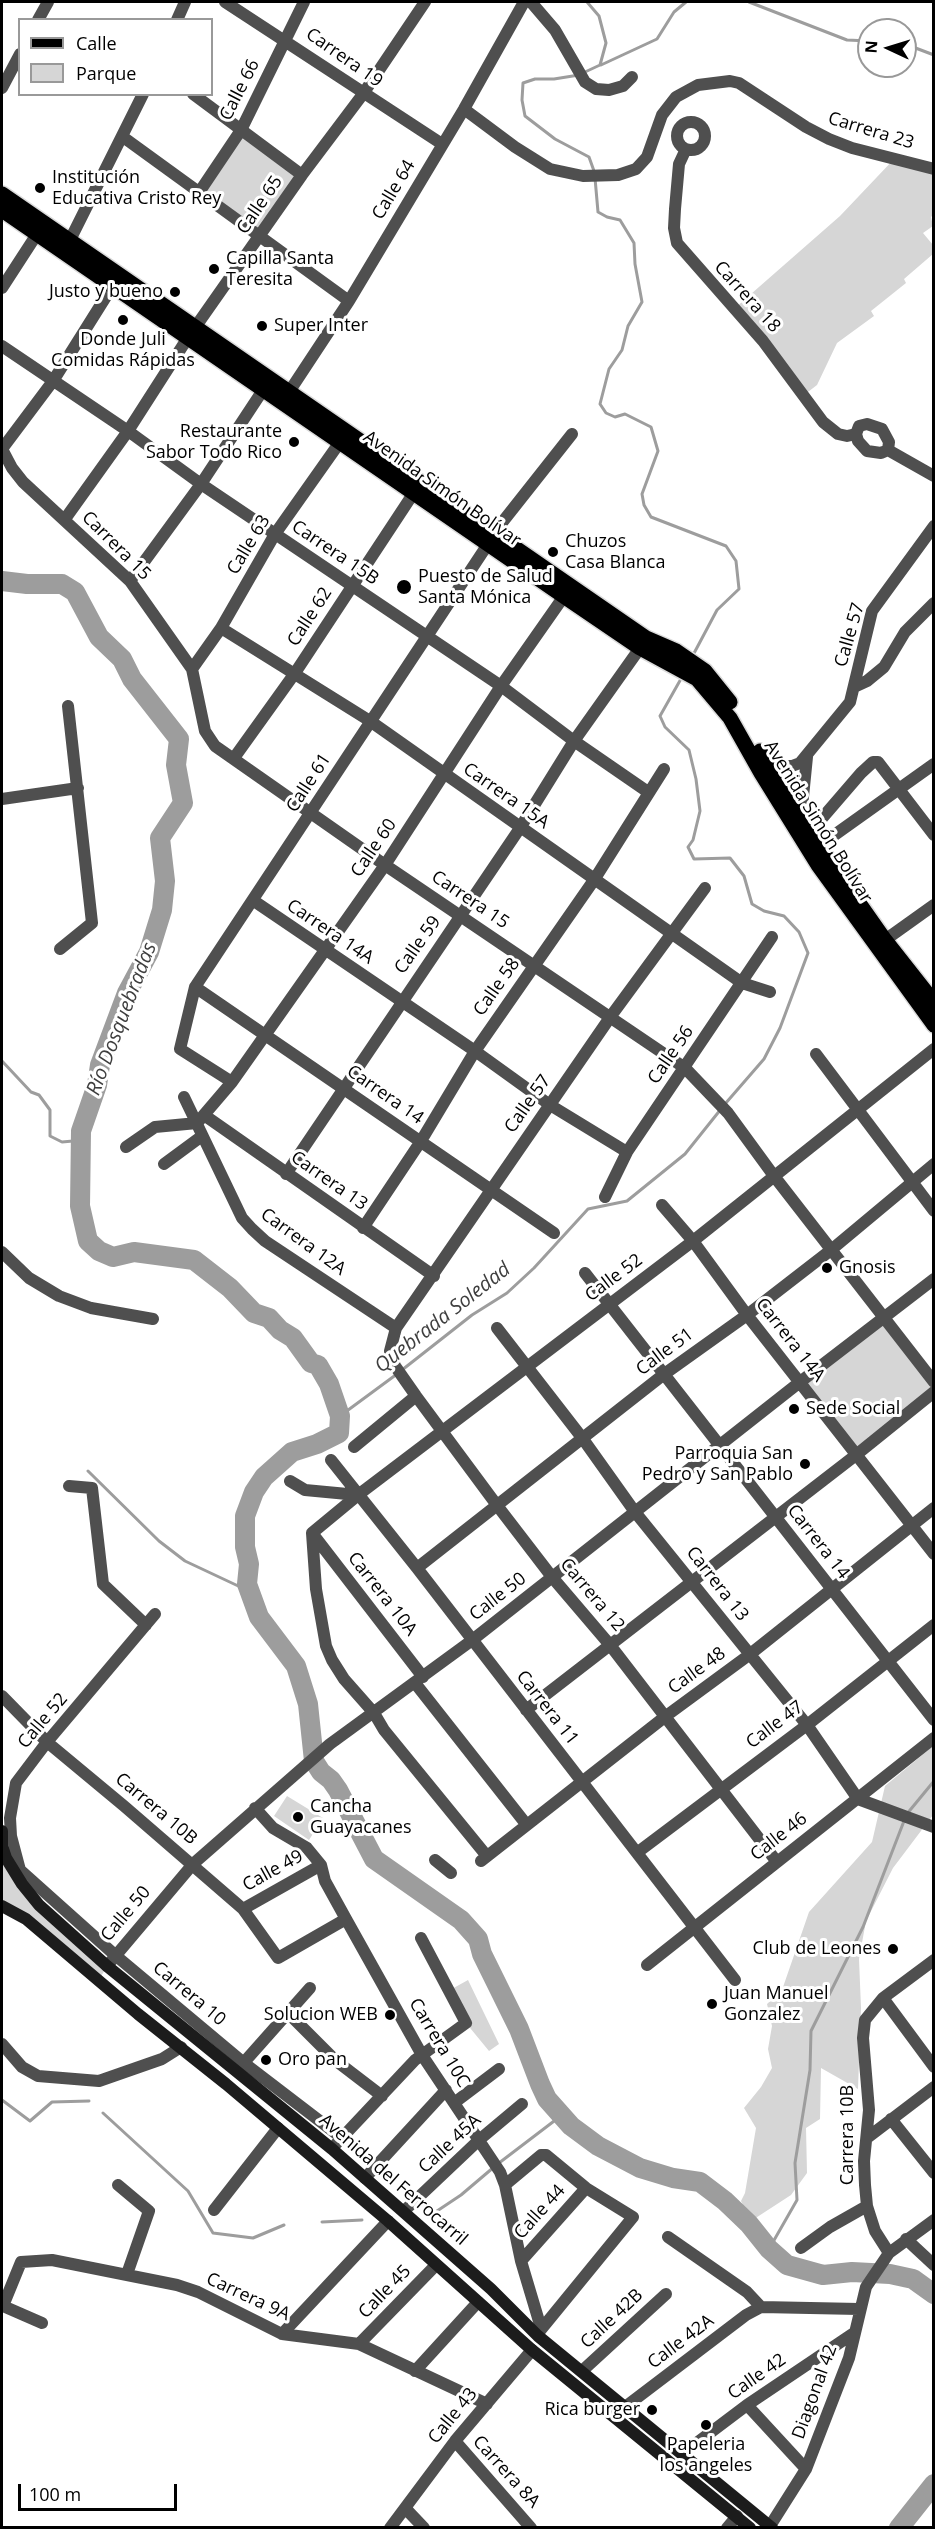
<!DOCTYPE html>
<meta charset="utf-8">
<style>
body{margin:0}
#map{position:relative;width:935px;height:2529px;overflow:hidden;background:#fff;font-family:"Open Sans",sans-serif}
canvas{display:block}
.frame{position:absolute;inset:0;border:3px solid #000;pointer-events:none}
.legend{position:absolute;left:18px;top:18px;width:195px;height:78px;box-sizing:border-box;background:#fff;border:2px solid #999;margin:0;padding:8px 10px;list-style:none;font-size:18px;color:#000}
.legend li{display:flex;align-items:center;gap:12px;height:30px}
.legend b{width:30px;border:2px solid #999}
.north{position:absolute;left:857px;top:18px;width:60px;height:60px;box-sizing:border-box;background:#fff;border:2px solid #999;border-radius:50%;rotate:274deg;font-size:16px;font-weight:700;line-height:24px;text-align:center;color:#000}
.north::after{content:'';display:block;margin:auto;width:21px;height:27px;background:#000;clip-path:polygon(50% 0,100% 100%,50% 72%,0 100%)}
.scale{position:absolute;left:18px;top:2484px;width:159px;height:27px;box-sizing:border-box;border:3px solid #000;border-top:0;padding-left:8px;font-size:18px;line-height:21px;white-space:nowrap;color:#000;-webkit-text-stroke:4px #fff;paint-order:stroke}
</style>
<div id="map">
<canvas width="935" height="2529"></canvas>
<div class="frame"></div>
<ul class="legend">
<li><b style="height:8px;background:#000"></b>Calle</li>
<li><b style="height:16px;background:#d6d6d6"></b>Parque</li>
</ul>
<div class="north">N</div>
<div class="scale">100 m</div>
</div>
<script>
const context = document.querySelector('canvas').getContext('2d');
context.lineJoin = 'round';
function fill(path, color) {
  context.fillStyle = color;
  context.fill(path, 'evenodd');
}
function toPath(rows) {
  const path = new Path2D();
  for (const r of rows) {
    if (r.length === 3) {
      path.moveTo(r[0] + r[2], r[1]);
      path.arc(r[0], r[1], r[2], 0, 2 * Math.PI);
      continue;
    }
    path.moveTo(r[0], r[1]);
    for (let i = 2; i < r.length; i += 2) path.lineTo(r[i], r[i + 1]);
  }
  return path;
}
function trace(path, color, width, dash) {
  context.strokeStyle = color;
  context.lineWidth = width;
  context.lineCap = dash ? 'butt' : 'round';
  context.setLineDash(dash || []);
  context.stroke(path);
}
function label(font, color, halo, rows, align = 'center') {
  context.font = font + ' "Open Sans",sans-serif';
  context.lineWidth = 6;
  context.setLineDash([]);
  context.textBaseline = 'middle';
  context.strokeStyle = halo;
  context.fillStyle = color;
  for (const [text, x, y, turn = 0] of rows) {
    context.save();
    context.translate(x, y);
    context.rotate((+turn || 0) * Math.PI / 180);
    context.textAlign = isNaN(turn) ? turn : align;
    if (halo) context.strokeText(text, 0, 0);
    context.fillText(text, 0, 0);
    context.restore();
  }
}
fill(toPath([
 [241,130,302,175,261,237,200,191],
 [895,158,933,169,933,215,931,217,933,226,923,233,933,245,933,254,904,279,906,283,871,311,874,316,837,343,817,385,804,395,735,308,840,216],
 [883,1318,920,1364,933,1392,856,1455,800,1382],
 [933,1746,933,1815,893,1868,866,1921,859,1959,861,2008,858,2089,821,2068,820,2119,806,2128,807,2173,791,2195,751,2221,741,2201,745,2193,756,2128,744,2108,761,2087,772,2068,768,2049,772,2026,767,2004,782,1990,809,1912,872,1842,885,1786],
 [287,1796,323,1818,309,1840,274,1816],
 [2,1831,22,1884,107,1966,99,1980,2,1906],
 [468,1980,499,2044,489,2051,466,2023,450,1990]
]), '#d6d6d6');
trace(toPath([
 [749,2,847,40,869,41],
 [905,44,934,55],
 [601,65,657,39,674,12,686,2],
 [585,72,600,65,606,43,599,16,587,2],
 [579,75,554,79,535,79,523,83,522,100,525,116,555,139,589,157,594,171],
 [595,178,598,212,607,217,620,220,634,243,635,264,642,302,628,326,622,350,609,369,600,404,606,413,615,417,625,414,651,427,658,451,642,494,644,505,651,517,726,546,736,561,739,589,717,610,692,657],
 [682,677,660,716,665,727,689,750,696,779,700,811,693,840,688,847,694,859,730,858,744,876,752,904,764,911,784,916,799,932,808,953,780,1028,764,1059,725,1104],
 [2,1061,31,1092,39,1095,50,1110,50,1136,62,1142,73,1141,80,1143],
 [402,1370,472,1315,507,1293,534,1268,588,1209,627,1201,685,1154,721,1109],
 [340,1416,397,1374],
 [88,1471,159,1541,185,1561,251,1592],
 [906,1815,934,1781],
 [2,2100,30,2121,52,2102,89,2101],
 [103,2113,188,2191,213,2233,253,2238,284,2225],
 [499,2163,562,2115],
 [428,2217,461,2195,494,2167],
 [322,2222,362,2220],
 [769,2249,797,2200,795,2163,810,2070,811,2031,863,1927,904,1821]
]), '#9d9d9d', 3);
trace(toPath([
 [2,581,27,584,62,584,75,592,99,637,122,659,132,679,179,739,176,765,183,803,160,838,165,881,162,910,149,952,127,993,100,1065,97,1085,81,1131,80,1206,88,1241,99,1251,113,1257,134,1252,194,1260,230,1288,254,1313,269,1318,280,1330,293,1338,311,1363,318,1365,329,1384,340,1416,339,1433,317,1444,292,1452,264,1477,254,1492,245,1516,245,1547,249,1564,247,1584,259,1617,296,1666,308,1704,314,1761,321,1772,331,1780,338,1790,374,1859,461,1920,478,1939,482,1954,519,2029,540,2084,547,2099,571,2126,598,2146,640,2168,673,2178,700,2182,725,2201,749,2224,769,2249,787,2265,823,2275,852,2272,890,2274,913,2279,934,2294],
 [899,2528,934,2484]
]), '#9d9d9d', 20);
const primary = toPath([
 [2,194,646,638,676,651,705,671,730,702],
 [2,210,565,597,640,648,697,679,730,718,761,773,818,865,934,1025],
 [760,751,819,846,885,940,934,1002]
]);
trace(primary, '#dbdbdb', 18);
trace(toPath([
 [225,2,442,144],
 [531,2,555,30,585,82,596,89,609,90,623,86,632,77],
 [38,20,48,2],
 [177,20,185,2],
 [2,88,20,54],
 [193,94,302,175],
 [464,109,515,147,550,169,583,176,618,175,636,169,647,157,662,115,676,97,698,85,730,81,739,83,806,127,829,139,852,148,934,169],
 [691,136,14],
 [123,137,349,301],
 [686,149,679,164,675,209,674,228,677,243,763,341,823,422,838,434,847,436,856,434],
 [200,191,241,130,304,2],
 [69,242,143,94],
 [2,288,37,234],
 [2,346,128,431,201,484,501,686,574,741,648,792],
 [289,392,349,301,464,109,524,2],
 [2,449,12,468,23,482,130,581,192,669,205,731,215,746,385,865,685,1068,728,1113,774,1176,934,1382],
 [2,449,53,381,112,287],
 [888,450,889,442,882,429,867,424,859,426,856,434,858,441,867,451,881,453,888,450,934,476],
 [65,519,128,431,187,339,302,175,363,94,425,2],
 [493,534,572,434],
 [130,581,201,484,263,390],
 [221,628,370,721,742,983,770,992],
 [192,669,221,628,275,534,340,442],
 [854,687,867,681,884,667,905,632,934,603],
 [234,758,295,673,413,494],
 [769,766,792,766,800,763,850,702,872,611,934,526],
 [2,799,78,788],
 [801,817,807,757],
 [811,831,861,773,873,762,878,762,934,835],
 [819,846,934,764],
 [705,888,611,1016,396,1328,390,1351,395,1366,416,1396,496,1504,552,1577,610,1645,777,1862],
 [254,901,475,1051,550,1105,627,1152],
 [885,940,934,905],
 [60,949,92,923,68,706],
 [195,987,554,1233],
 [816,1054,934,1211],
 [232,1082,180,1049,195,987,488,544],
 [184,1097,242,1218,252,1229,265,1241,396,1328],
 [204,1115,434,1276],
 [126,1147,155,1127,197,1123,232,1082,385,865,501,686,569,589],
 [164,1164,202,1136],
 [286,1174,520,828,574,741,640,648],
 [605,1197,627,1152,772,937],
 [662,1205,693,1241,747,1315,934,1554],
 [363,1228,421,1141,475,1051,594,880,664,769],
 [2,1252,29,1278,59,1296,91,1308,153,1319],
 [585,1273,934,1720],
 [497,1328,583,1439,635,1512,807,1725,858,1799,934,1827],
 [354,1447,416,1396],
 [331,1460,417,1568,735,1980],
 [290,1481,305,1490,358,1495],
 [69,1486,92,1488,103,1584,146,1625],
 [312,1533,358,1495,693,1241,934,1049],
 [312,1533,316,1589,326,1646,332,1660,344,1679,374,1713,384,1730,486,1855],
 [312,1533,423,1677],
 [417,1568,663,1375,747,1315,831,1250,934,1164],
 [155,1614,47,1742,16,1783,10,1818,11,1836,20,1870,115,1955,244,2063,342,2138],
 [415,1683,526,1824],
 [2,1696,47,1742,124,1806,243,1909,278,1958,346,1919],
 [526,1710,856,1455,934,1392],
 [255,1808,273,1828,307,1848,321,1865,325,1881,346,1919,422,2055,500,2172,505,2185,521,2261,541,2328],
 [638,1852,807,1725,934,1625],
 [435,1860,451,1873],
 [481,1861,666,1716,749,1655,934,1508],
 [243,1909,321,1865],
 [647,1965,934,1738],
 [107,1966,193,1864,330,1744,471,1641,800,1382,934,1279],
 [883,1998,934,2067],
 [288,2013,335,2060,382,2096],
 [2,2044,22,2067,38,2076,99,2081,162,2059,181,2047],
 [239,2068,310,1988],
 [454,2103,499,2069],
 [891,2119,934,2173],
 [867,2138,934,2087],
 [336,2144,415,2060,466,2023,421,1938],
 [365,2178,446,2090],
 [118,2185,149,2211,127,2274],
 [505,2185,541,2155,546,2155,586,2188,633,2217,539,2332],
 [214,2210,278,2128],
 [404,2211,479,2140,522,2104],
 [668,2237,747,2292,761,2307,859,2309],
 [906,2239,934,2265],
 [801,2248,830,2227,867,2206],
 [889,2253,875,2231,867,2206,865,2185,864,2161,869,2110,863,2038,865,2020,883,1998,934,1960],
 [521,2261,586,2188],
 [42,2323,3,2306,21,2262,52,2260,177,2285,198,2292,282,2334,359,2344,487,2404],
 [282,2334,388,2221],
 [359,2344,436,2265],
 [415,2371,478,2302],
 [582,2371,666,2294],
 [747,2405,806,2469],
 [625,2407,746,2315,761,2307],
 [455,2441,531,2528],
 [682,2454,747,2405,854,2333],
 [405,2508,424,2528],
 [770,2526,806,2469,849,2358,866,2287,889,2253,934,2220],
 [390,2528,455,2441,532,2350],
 [727,2528,737,2516]
]), '#4f4f4f', 12);
trace(toPath([
 [2,1831,2,1856],
 [3,1849,6,1858,22,1884,39,1905,107,1966,332,2149,491,2289,538,2336,772,2528],
 [2,1906,26,1919,138,2014,226,2084,388,2221,532,2350,750,2528]
]), '#1c1c1c', 12);
trace(primary, '#000', 15);
for (const [x, y, r, color] of [
 [40,188,6,"#000"],
 [214,269,6,"#000"],
 [175,292,6,"#000"],
 [123,320,6,"#000"],
 [262,326,6,"#000"],
 [294,442,6,"#000"],
 [553,552,6,"#000"],
 [404,587,8,"#000"],
 [827,1268,6,"#000"],
 [794,1409,6,"#000"],
 [805,1464,6,"#000"],
 [298,1817,6,"#000"],
 [893,1949,6,"#000"],
 [712,2004,6,"#000"],
 [390,2015,6,"#000"],
 [266,2060,6,"#000"],
 [652,2410,6,"#000"],
 [706,2425,6,"#000"]
]) {
  const dot = new Path2D();
  dot.arc(x, y, r, 0, 2 * Math.PI);
  context.fillStyle = color;
  context.fill(dot);
  trace(dot, '#fff', 2);
}
label('18px', '#000', '#fff', [
 ["Carrera 19",344,58,35],
 ["Calle 66",240,90,-63],
 ["Carrera 23",871,131,17],
 ["Calle 64",394,190,-59],
 ["Calle 65",260,205,-56],
 ["Carrera 18",747,297,48],
 ["Avenida Simón Bolívar",442,489,35],
 ["Calle 63",249,545,-59],
 ["Carrera 15",116,546,45],
 ["Carrera 15B",335,553,34],
 ["Calle 62",310,617,-57],
 ["Calle 57",850,635,-74],
 ["Calle 61",309,783,-57],
 ["Carrera 15A",506,796,35],
 ["Avenida Simón Bolívar",818,822,58],
 ["Calle 60",374,848,-56],
 ["Carrera 15",470,900,34],
 ["Carrera 14A",330,932,34],
 ["Calle 59",418,945,-55],
 ["Calle 58",497,987,-55],
 ["Calle 56",671,1055,-56],
 ["Carrera 14",385,1095,35],
 ["Calle 57",528,1104,-55],
 ["Carrera 13",329,1181,35],
 ["Carrera 12A",303,1242,36],
 ["Calle 52",614,1278,-37],
 ["Carrera 14A",790,1340,52],
 ["Calle 51",665,1352,-37],
 ["Carrera 14",818,1542,52],
 ["Carrera 13",717,1584,52],
 ["Carrera 10A",382,1594,52],
 ["Carrera 12",592,1595,50],
 ["Calle 50",498,1597,-38],
 ["Calle 48",697,1671,-36],
 ["Carrera 11",547,1708,52],
 ["Calle 52",43,1721,-50],
 ["Calle 47",775,1725,-37],
 ["Carrera 10B",156,1809,40],
 ["Calle 46",779,1837,-38],
 ["Calle 49",273,1871,-29],
 ["Calle 50",126,1914,-50],
 ["Carrera 10",189,1994,40],
 ["Carrera 10C",439,2043,59],
 ["Carrera 10B",848,2135,-90],
 ["Calle 45A",450,2144,-43],
 ["Avenida del Ferrocarril",393,2180,41],
 ["Calle 44",540,2212,-48],
 ["Calle 45",385,2292,-46],
 ["Carrera 9A",248,2297,25],
 ["Calle 42B",612,2319,-43],
 ["Calle 42A",681,2342,-37],
 ["Calle 42",757,2377,-35],
 ["Diagonal 42",815,2392,-70],
 ["Calle 43",453,2416,-51],
 ["Carrera 8A",506,2472,48]
]);
label('18px', '#000', '#fff', [
 ["Institución",52,178],
 ["Educativa Cristo Rey",52,199],
 ["Capilla Santa",226,259],
 ["Teresita",226,280],
 ["Justo y bueno",163,292,"right"],
 ["Super Inter",274,326],
 ["Donde Juli",123,340,"center"],
 ["Comidas Rápidas",123,361,"center"],
 ["Restaurante",282,432,"right"],
 ["Sabor Todo Rico",282,453,"right"],
 ["Chuzos",565,542],
 ["Casa Blanca",565,563],
 ["Puesto de Salud",418,577],
 ["Santa Mónica",418,598],
 ["Gnosis",839,1268],
 ["Sede Social",806,1409],
 ["Parroquia San",793,1454,"right"],
 ["Pedro y San Pablo",793,1475,"right"],
 ["Cancha",310,1807],
 ["Guayacanes",310,1828],
 ["Club de Leones",881,1949,"right"],
 ["Juan Manuel",724,1994],
 ["Gonzalez",724,2015],
 ["Solucion WEB",378,2015,"right"],
 ["Oro pan",278,2060],
 ["Rica burger",640,2410,"right"],
 ["Papeleria",706,2445,"center"],
 ["los angeles",706,2466,"center"]
], 'left');
label('italic 20px', '#3e3e3e', '#fff', [
 ["Río Dosquebradas",122,1019,-69],
 ["Quebrada Soledad",443,1318,-38]
]);
</script>
